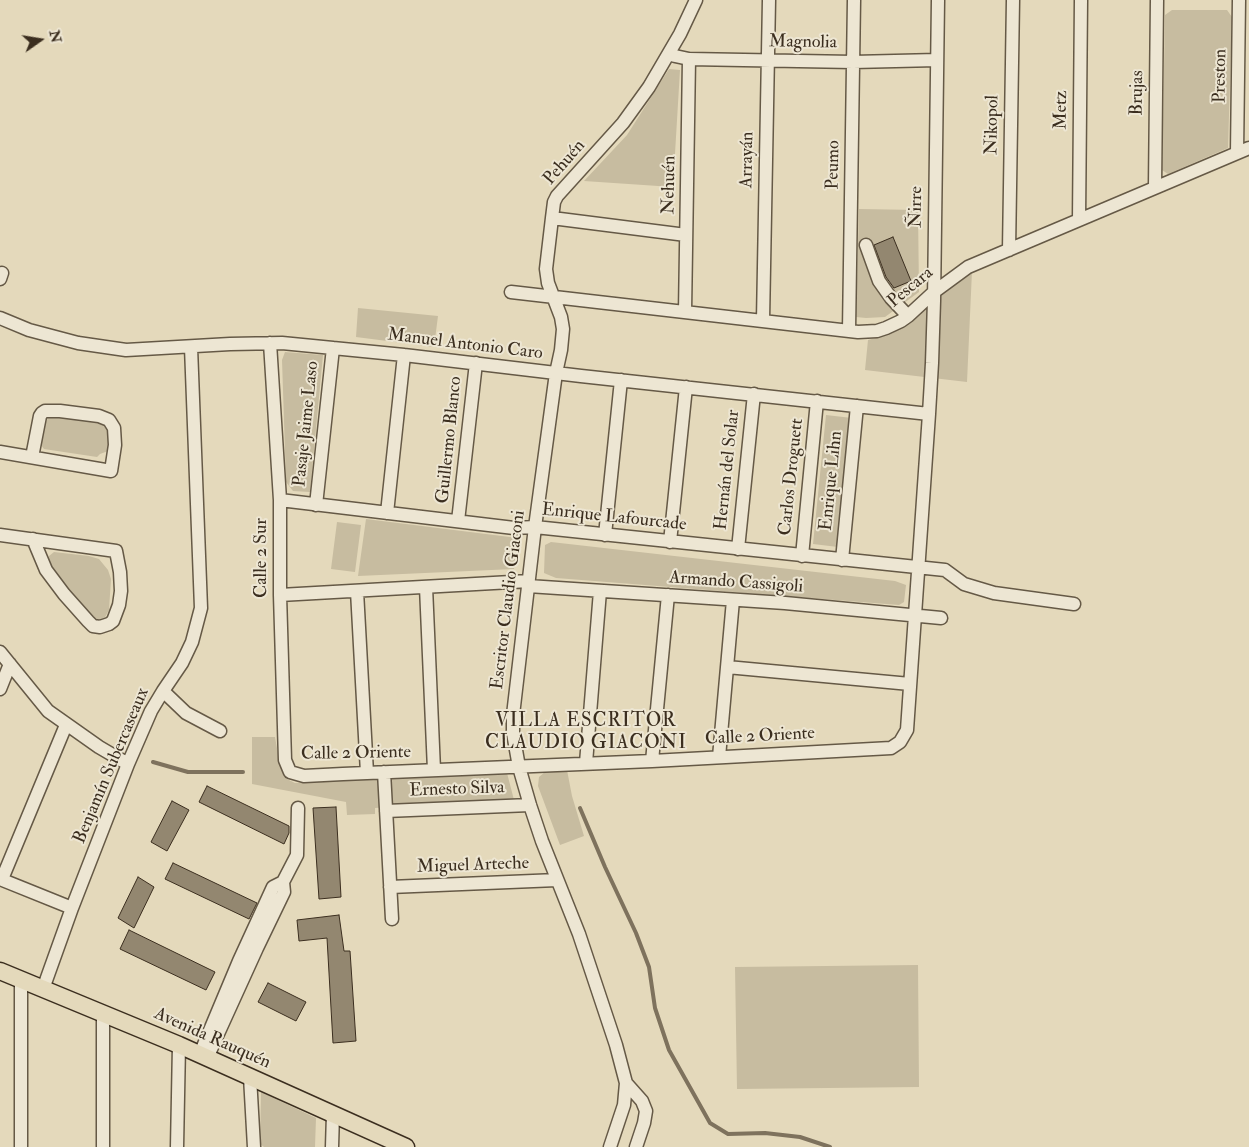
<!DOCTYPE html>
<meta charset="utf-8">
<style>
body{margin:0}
#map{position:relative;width:1249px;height:1147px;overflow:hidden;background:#e4d9bb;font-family:"IM FELL Double Pica",serif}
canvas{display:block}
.north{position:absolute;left:15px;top:15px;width:50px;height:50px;-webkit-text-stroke:4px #ede6d3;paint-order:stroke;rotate:77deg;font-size:14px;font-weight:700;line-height:20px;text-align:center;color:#3b2e1f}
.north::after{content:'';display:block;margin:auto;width:18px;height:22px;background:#3b2e1f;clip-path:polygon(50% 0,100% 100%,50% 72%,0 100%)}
</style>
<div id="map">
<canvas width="1249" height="1147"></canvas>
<div class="north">N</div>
</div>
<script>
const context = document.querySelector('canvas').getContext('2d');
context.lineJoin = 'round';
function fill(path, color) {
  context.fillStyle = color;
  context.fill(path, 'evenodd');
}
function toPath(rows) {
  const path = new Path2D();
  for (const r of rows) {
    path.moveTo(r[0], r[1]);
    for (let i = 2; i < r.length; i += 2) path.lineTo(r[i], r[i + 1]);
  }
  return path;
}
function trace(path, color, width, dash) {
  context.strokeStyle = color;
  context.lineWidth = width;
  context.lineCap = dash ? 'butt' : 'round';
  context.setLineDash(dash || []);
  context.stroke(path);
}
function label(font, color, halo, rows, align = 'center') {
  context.font = font + ' "IM FELL Double Pica",serif';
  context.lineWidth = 4;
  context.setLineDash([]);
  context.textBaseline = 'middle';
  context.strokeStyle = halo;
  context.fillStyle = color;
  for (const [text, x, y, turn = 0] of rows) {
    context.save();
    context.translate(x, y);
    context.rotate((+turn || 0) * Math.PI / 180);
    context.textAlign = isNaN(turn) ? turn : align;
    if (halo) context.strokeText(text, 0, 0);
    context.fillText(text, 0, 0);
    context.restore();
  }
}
fill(toPath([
 [1172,10,1227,10,1232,17,1228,148,1168,174,1162,170,1165,15],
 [669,69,680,70,673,187,584,181,627,135],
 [859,209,918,210,919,292,885,317,866,318,856,317],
 [972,271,967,382,865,370,868,340,890,334],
 [358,308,438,316,434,347,356,337],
 [285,352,323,355,310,492,293,491,286,482,282,360],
 [54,414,94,421,103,424,109,431,108,451,100,454,97,457,44,449,41,445,45,424,48,418],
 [826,415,852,418,838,547,813,544],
 [366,519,518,538,514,569,358,576],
 [337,522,361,525,355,572,331,569],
 [551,542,895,581,906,585,904,602,899,605,556,578,544,573,545,545],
 [54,552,89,556,99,559,108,570,111,579,109,610,104,619,93,619,48,564,49,556],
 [252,737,275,737,280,765,285,778,295,783,507,773,514,800,375,808,375,814,347,815,346,802,252,784],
 [567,770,572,796,584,836,560,845,538,786,539,777,545,772],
 [918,965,919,1087,737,1089,735,967],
 [261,1092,316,1118,315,1147,264,1147,260,1144]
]), '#c7bca0');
trace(toPath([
 [153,762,188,772,243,772],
 [580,808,605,867,636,933,649,967,655,1008,669,1050,710,1123,728,1134,765,1133,800,1137,830,1147]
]), '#7e725d', 4);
const building = toPath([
 [893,237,911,281,894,288,886,277,874,245,893,237],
 [207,786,289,826,289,833,284,844,199,802,207,786],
 [172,801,189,810,167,851,151,842,172,801],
 [336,807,341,897,319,899,313,808,336,807],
 [173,863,257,903,249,919,165,879,173,863],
 [138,877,154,887,134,928,118,918,138,877],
 [339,915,344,951,350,951,356,1041,333,1043,327,938,299,941,297,920,339,915],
 [129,930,215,972,206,990,120,949,129,930],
 [268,983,306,1002,296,1021,258,1002,268,983]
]);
fill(building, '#938770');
trace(building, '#3b2e1f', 1);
const minor = toPath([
 [669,54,675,56,689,59,853,62,937,60],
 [1237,153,1239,0],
 [1155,187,1157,0],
 [552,218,686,235],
 [1079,220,1081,0],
 [866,245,879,281,891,298,908,316],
 [1009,250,1013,0],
 [0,279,2,273],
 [511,292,858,332,877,331,886,328,901,321,908,316,934,292,968,267,1249,148],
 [685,312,689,59],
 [0,318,29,330,78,343,126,350,230,344,282,343,404,355,581,376,929,414],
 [763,320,769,0],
 [849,330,854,0],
 [270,343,280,500,280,595,285,760,290,772,304,776,343,774,652,761,891,748,900,742,907,730,929,414,932,363,934,301,938,0],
 [0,452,111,471,115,445,114,428,109,420,99,416,60,411,45,411,42,413,40,416,32,457],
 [280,500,514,528,535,527,945,570,964,584,994,593,1074,604],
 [316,505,333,348],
 [387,513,404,355],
 [458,521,476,363],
 [0,535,116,551,120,572,121,591,119,605,113,621,109,624,100,627,93,626,88,621,64,594,46,570,33,539],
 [605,535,621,380],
 [670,542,686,387],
 [738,549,754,394],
 [802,556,817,401],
 [842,560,857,406],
 [528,586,785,603,941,618],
 [426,587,434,770],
 [357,591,367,773],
 [280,595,529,581],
 [0,652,48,711,99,747,128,764],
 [727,667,910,684],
 [0,689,10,664],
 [163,691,186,713,220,731],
 [719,757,733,600],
 [652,761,668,595],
 [586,763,600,591],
 [384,772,392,919],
 [386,811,530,805],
 [0,879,72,908],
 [2,879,66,725],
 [390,887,557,880],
 [43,989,72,908,128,764,151,711,163,691,182,663,192,642,201,608,191,347],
 [200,1054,239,961,273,887,283,882,297,855,298,808],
 [207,1058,257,948,284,892,283,882],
 [250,1077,254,1147],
 [626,1083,642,1101,646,1111,644,1123,636,1147],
 [21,1147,21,980],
 [103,1147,103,1014],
 [177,1147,179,1045],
 [332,1147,333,1114],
 [610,1147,624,1105,626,1083,616,1045,579,934,542,841,530,805,519,767,513,733,513,715,535,527,556,373,561,350,563,329,561,317,548,283,546,269,552,218,554,202,557,196,623,123,649,87,680,34,696,0]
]);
const major = toPath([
 [0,971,179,1045,406,1147]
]);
trace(minor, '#655946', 15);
trace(major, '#3b2e1f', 19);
trace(minor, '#ede6d3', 12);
trace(major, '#e4d9bb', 16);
label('18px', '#3b2e1f', '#ede6d3', [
 ["Magnolia",803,43,1],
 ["Preston",1221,76,-89],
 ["Brujas",1138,93,-89],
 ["Metz",1062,110,-89],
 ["Nikopol",993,125,-89],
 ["Arrayán",748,160,-89],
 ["Pehuén",565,163,-49],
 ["Peumo",834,165,-89],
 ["Nehuén",670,185,-89],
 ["Ñirre",917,207,-89],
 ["Pescara",911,288,-40],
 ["Manuel Antonio Caro",465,345,7],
 ["Pasaje Jaime Laso",307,424,-84],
 ["Guillermo Blanco",450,440,-84],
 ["Hernán del Solar",728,470,-84],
 ["Carlos Droguett",792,477,-84],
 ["Enrique Lihn",832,481,-84],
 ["Enrique Lafourcade",614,518,6],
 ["Calle 2 Sur",262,558,-90],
 ["Armando Cassigoli",736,583,4],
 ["Escritor Claudio Giaconi",509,600,-83],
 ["Calle 2 Oriente",760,737,-3],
 ["Calle 2 Oriente",356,754,-1],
 ["Benjamín Subercaseaux",112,766,-67],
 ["Ernesto Silva",457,790,-2],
 ["Miguel Arteche",473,866,-2],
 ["Avenida Rauquén",212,1039,24]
]);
context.letterSpacing = '1px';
label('19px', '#3b2e1f', '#ede6d3', [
 ["VILLA ESCRITOR",586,722],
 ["CLAUDIO GIACONI",586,744]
]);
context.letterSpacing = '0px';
</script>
